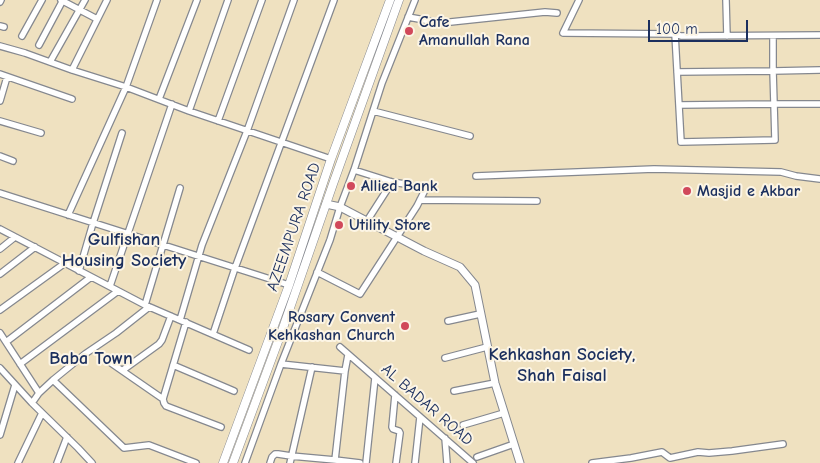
<!DOCTYPE html>
<style>
body{margin:0}
#map{position:relative;width:820px;height:463px;overflow:hidden;background:#efe1c0;font-family:"Comic Neue",sans-serif}
canvas{display:block}
.scale{position:absolute;left:648px;top:20px;width:100px;height:22px;box-sizing:border-box;border:2px solid #1b2f5e;border-top:0;padding-left:6px;font-size:15px;line-height:18px;white-space:nowrap;color:#1b2f5e;-webkit-text-stroke:4px #fcf5e5;paint-order:stroke}
</style>
<div id="map">
<canvas width="820" height="463"></canvas>
<div class="scale">100 m</div>
</div>
<script>
const context = document.querySelector('canvas').getContext('2d');
context.lineJoin = 'round';
function toPath(rows) {
  const path = new Path2D();
  for (const r of rows) {
    path.moveTo(r[0], r[1]);
    for (let i = 2; i < r.length; i += 2) path.lineTo(r[i], r[i + 1]);
  }
  return path;
}
function trace(path, color, width, dash) {
  context.strokeStyle = color;
  context.lineWidth = width;
  context.lineCap = dash ? 'butt' : 'round';
  context.setLineDash(dash || []);
  context.stroke(path);
}
function label(font, color, halo, rows, align = 'center') {
  context.font = font + ' "Comic Neue",sans-serif';
  context.lineWidth = 4;
  context.setLineDash([]);
  context.textBaseline = 'middle';
  context.strokeStyle = halo;
  context.fillStyle = color;
  for (const [text, x, y, turn = 0] of rows) {
    context.save();
    context.translate(x, y);
    context.rotate((+turn || 0) * Math.PI / 180);
    context.textAlign = isNaN(turn) ? turn : align;
    if (halo) context.strokeText(text, 0, 0);
    context.fillText(text, 0, 0);
    context.restore();
  }
}
const minor = toPath([
 [61,0,97,19],
 [579,0,563,33,675,34,681,36,820,35],
 [726,0,727,36],
 [0,2,1,0],
 [408,17,441,23,545,12,557,13],
 [0,26,4,27],
 [675,34,681,142,775,140,774,104,820,104],
 [22,36,42,0],
 [39,45,63,0],
 [0,46,25,53,72,70,126,87,189,111,331,159],
 [50,62,85,0],
 [72,70,107,0],
 [677,72,773,71,773,36],
 [0,74,72,99],
 [159,99,197,0],
 [0,101,7,77],
 [679,105,774,104,773,71,820,70],
 [189,111,228,0],
 [373,111,470,136],
 [0,121,41,133],
 [218,121,262,0],
 [0,156,13,161],
 [476,176,654,169,781,172,796,176,820,179],
 [0,193,289,285],
 [420,200,537,201],
 [68,215,126,87,157,0],
 [367,221,392,182],
 [0,229,145,305,249,350],
 [0,249,15,237],
 [79,271,93,223,122,133],
 [317,272,360,294,417,206,425,190,405,184,392,182,354,170],
 [0,274,35,247],
 [110,286,172,104],
 [145,305,180,188],
 [149,307,116,333,85,354,53,380,124,448,149,445,196,463],
 [0,310,65,263],
 [180,320,202,245,247,131,294,0],
 [448,321,480,314],
 [186,322,163,399,164,403,166,406,221,427],
 [0,333,39,393],
 [213,334,235,268,334,0],
 [6,342,91,277],
 [340,347,473,463],
 [445,358,487,347],
 [111,363,163,399],
 [20,364,118,291],
 [281,364,345,371],
 [173,365,234,391],
 [0,368,32,403,78,448,92,463],
 [123,370,159,344,162,340,171,316],
 [454,391,495,383],
 [395,395,392,427,393,429,399,431,400,433,396,463],
 [32,403,39,393,53,380],
 [463,425,504,413],
 [0,435,15,385],
 [445,438,447,463],
 [477,457,514,444],
 [335,460,345,371,348,355],
 [18,463,42,413],
 [57,463,67,437],
 [245,463,281,364,330,240,340,207,354,170,382,83,415,0],
 [270,463,272,457,275,454,278,454,291,456,335,460,360,463],
 [290,463,312,367],
 [366,463,375,378],
 [415,463,420,417],
 [592,463,631,458,662,452,670,458,698,452,709,453,732,451,783,444]
]);
const tertiary = toPath([
 [326,204,340,207,424,251,460,267,475,285,495,383,520,463]
]);
const secondary = toPath([
 [223,463,289,285,331,159,390,0],
 [233,463,283,328,333,184,399,0]
]);
trace(minor, '#85888f', 8);
trace(tertiary, '#85888f', 9);
trace(secondary, '#85888f', 9);
trace(minor, '#fff', 5.5);
trace(tertiary, '#fff', 7);
trace(secondary, '#fff', 8);
for (const [x, y, r, color] of [
 [409,31,5,"#d1495b"],
 [351,186,5,"#d1495b"],
 [687,191,5,"#d1495b"],
 [339,225,5,"#d1495b"],
 [405,326,5,"#d1495b"]
]) {
  const dot = new Path2D();
  dot.arc(x, y, r, 0, 2 * Math.PI);
  context.fillStyle = color;
  context.fill(dot);
  trace(dot, '#fcf5e5', 2);
}
label('bold 16px', '#1b2f5e', '#fcf5e5', [
 ["Cafe",419,22],
 ["Amanullah Rana",419,40],
 ["Allied Bank",361,186],
 ["Masjid e Akbar",697,191],
 ["Utility Store",349,225],
 ["Rosary Convent",395,317,"right"],
 ["Kehkashan Church",395,335,"right"]
], 'left');
label('16px', '#1b2f5e', '#fcf5e5', [
 ["AZEEMPURA ROAD",294,227,-71],
 ["AL BADAR ROAD",427,405,41]
]);
label('bold 18px', '#1b2f5e', '#fcf5e5', [
 ["Gulfishan",124,240],
 ["Housing Society",124,261],
 ["Kehkashan Society,",562,355],
 ["Shah Faisal",562,376],
 ["Baba Town",91,359]
]);
</script>
